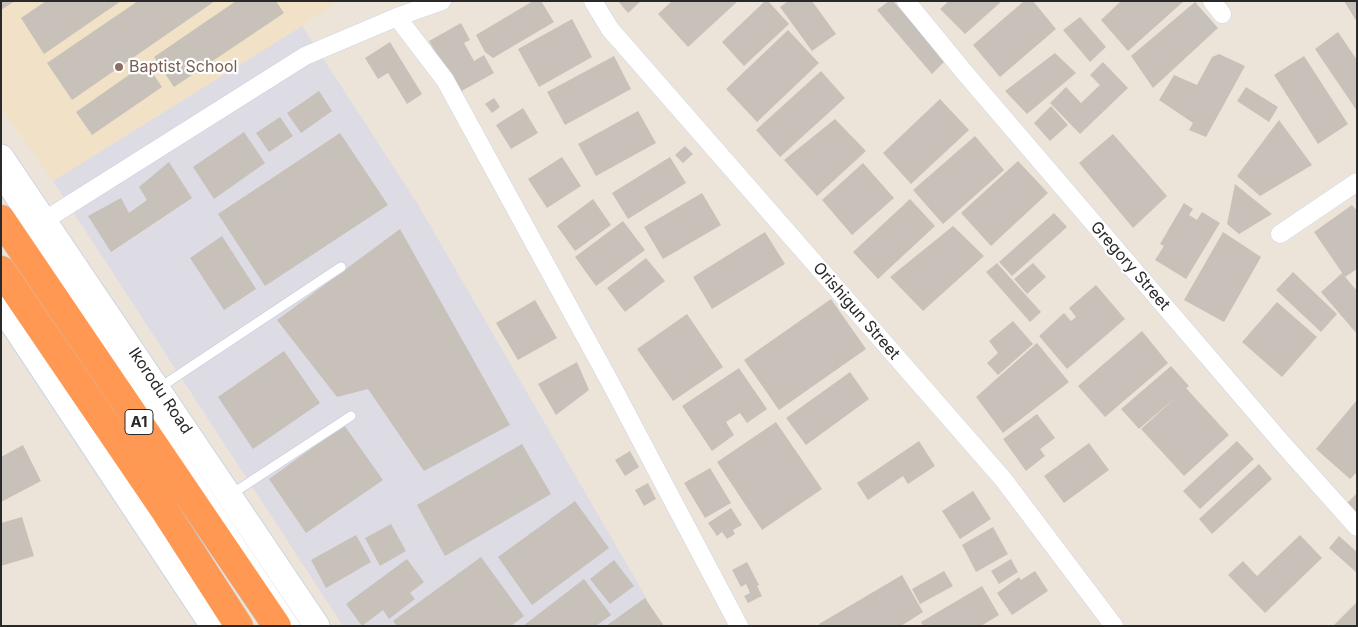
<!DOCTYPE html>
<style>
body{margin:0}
#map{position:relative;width:1358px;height:627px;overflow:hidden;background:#ede4d9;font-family:Inter,sans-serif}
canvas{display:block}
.frame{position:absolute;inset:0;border:2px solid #292929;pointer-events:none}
</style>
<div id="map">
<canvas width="1358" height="627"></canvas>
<div class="frame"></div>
</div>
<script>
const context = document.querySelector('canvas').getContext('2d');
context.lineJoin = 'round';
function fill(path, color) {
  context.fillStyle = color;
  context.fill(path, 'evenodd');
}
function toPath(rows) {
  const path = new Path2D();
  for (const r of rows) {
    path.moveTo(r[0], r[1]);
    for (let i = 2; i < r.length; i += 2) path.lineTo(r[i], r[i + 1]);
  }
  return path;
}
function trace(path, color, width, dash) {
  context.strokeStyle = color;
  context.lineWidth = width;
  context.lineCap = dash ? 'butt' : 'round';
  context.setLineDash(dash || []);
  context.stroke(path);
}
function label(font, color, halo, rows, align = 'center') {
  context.font = font + ' Inter,sans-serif';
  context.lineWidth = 4.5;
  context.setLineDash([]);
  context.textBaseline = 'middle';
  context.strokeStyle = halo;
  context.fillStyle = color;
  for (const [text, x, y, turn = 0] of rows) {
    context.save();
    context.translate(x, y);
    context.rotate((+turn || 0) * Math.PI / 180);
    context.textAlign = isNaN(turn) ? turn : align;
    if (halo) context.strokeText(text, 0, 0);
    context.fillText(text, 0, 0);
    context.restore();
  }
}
fill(toPath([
 [302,26,417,203,647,599,611,626,343,626,53,181]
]), '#dddbe4');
fill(toPath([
 [1,1,338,1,302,26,53,181,1,108]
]), '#f0e1c7');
fill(toPath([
 [1,1,15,1,1,10],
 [46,1,121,1,44,54,21,18],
 [138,1,215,1,72,100,47,63],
 [236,1,276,1,284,13,174,87,154,57],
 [533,1,541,1,554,22,493,58,485,52,476,35],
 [618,1,641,1,628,13],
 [672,1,738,1,688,47,658,14],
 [765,1,768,1,789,24,744,66,722,42],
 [788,1,812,1,836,34,812,51,780,7],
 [889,1,893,1,946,60,932,74,877,10],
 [949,1,1002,1,965,34,940,9],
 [1024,1,1033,1,1056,29,1000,77,973,45],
 [1121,1,1184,1,1128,51,1101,20],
 [1344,1,1357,1,1357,22],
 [1195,2,1218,28,1153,88,1131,56],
 [1080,17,1106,47,1090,62,1063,30],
 [572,19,592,57,539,87,518,49],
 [461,23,470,40,464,43,474,61,484,55,494,73,458,93,429,41],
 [788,30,819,63,757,122,726,89],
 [1338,32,1357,60,1357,111,1315,49],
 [390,42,422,94,407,104,388,73,378,79,365,58],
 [1055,53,1076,73,1027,114,1005,91],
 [1219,54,1245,66,1206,137,1189,130,1193,123,1159,100,1174,75,1197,85,1212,57],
 [614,56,631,89,565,125,547,92],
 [1304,56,1348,124,1318,144,1274,75],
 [1103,62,1128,88,1080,134,1050,103,1066,87,1081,103,1100,85,1090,75],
 [146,63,162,87,92,135,76,112],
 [821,71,845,98,780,157,756,130],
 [1246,87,1278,107,1269,122,1237,101],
 [319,91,332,111,301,133,287,113],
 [494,98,500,107,492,113,485,104],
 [940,99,969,130,911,184,883,153],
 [1051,106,1068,125,1050,141,1034,123],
 [523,108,538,133,511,149,496,125],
 [638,111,656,143,596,176,578,144],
 [280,117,293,136,269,152,256,133],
 [835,119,866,151,817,196,784,160],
 [1279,120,1312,165,1260,196,1237,176],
 [244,132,265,163,214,199,193,167],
 [340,133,388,205,265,286,218,214],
 [1113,134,1167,196,1133,228,1079,163],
 [975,136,1004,170,943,224,913,190],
 [685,146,693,154,683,163,675,155],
 [562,157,581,186,547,208,528,179],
 [670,157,686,183,628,219,612,193],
 [1018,161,1048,193,991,246,961,213],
 [169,162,192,198,111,252,88,216,121,198,129,213,147,200,139,187],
 [863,163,894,198,852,235,822,200],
 [1235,184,1272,214,1239,234,1227,224],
 [702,193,721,225,663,259,644,227],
 [593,199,611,225,575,251,557,226],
 [910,199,935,226,878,279,853,252],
 [1184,203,1193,209,1189,215,1197,220,1202,212,1220,223,1186,279,1155,260,1164,246,1160,244],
 [1352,205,1357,211,1357,269,1345,277,1314,232],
 [1054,213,1067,227,1012,276,999,262],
 [623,221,645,250,596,286,575,257],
 [953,226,984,256,923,311,890,277],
 [400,229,510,425,424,471,368,389,337,397,277,320],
 [765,232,785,264,712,309,693,277],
 [1223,232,1261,257,1224,322,1184,300],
 [222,236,256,289,224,310,190,258],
 [646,258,665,281,625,312,607,288],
 [997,263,1041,312,1030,322,986,272],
 [1033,263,1046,277,1027,294,1014,279],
 [1293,272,1337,314,1321,332,1276,290],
 [1342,273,1357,291,1357,334,1321,292],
 [1096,285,1125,319,1067,369,1039,336,1064,313,1071,321,1076,317,1069,308],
 [831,299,866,349,779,410,744,360],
 [535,300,557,338,518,360,496,323],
 [1277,302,1317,337,1282,377,1242,342],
 [687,314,723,367,673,401,637,349],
 [1013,321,1033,344,998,375,987,363,998,353,989,341],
 [1142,331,1168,363,1105,417,1078,386],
 [1037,343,1069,382,1003,433,976,397],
 [284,351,320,403,253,449,218,397],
 [577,362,589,390,556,415,538,384],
 [1171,366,1189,386,1186,388,1229,435,1184,476,1141,429,1176,397,1139,429,1121,409],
 [739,368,767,409,747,423,740,413,726,422,734,435,712,451,682,406],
 [850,372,869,399,806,445,786,418],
 [1357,400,1357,472,1350,479,1316,449],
 [1037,414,1055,438,1040,449,1045,456,1026,471,1003,439],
 [776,422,822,489,762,530,717,462],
 [344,425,383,480,306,533,269,479],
 [919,441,935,466,908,484,903,476,868,500,857,483],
 [1237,441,1254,459,1200,509,1183,491],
 [1089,443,1109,470,1064,503,1044,476],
 [522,444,551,494,445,556,417,505],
 [23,445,41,481,1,502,1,457],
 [630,451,639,467,625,476,615,460],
 [1259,464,1272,479,1212,534,1199,519],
 [710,468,731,503,705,518,684,483],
 [648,483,656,499,644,506,635,490],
 [973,491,991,519,960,539,942,511],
 [1357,493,1357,513,1347,503],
 [575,501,609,548,532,605,498,557],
 [731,508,742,525,733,530,735,534,727,539,722,532,717,536,708,523],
 [22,517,34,556,1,566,1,523],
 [391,524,406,551,380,566,365,538],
 [993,527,1008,554,976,572,962,545],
 [356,535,371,562,326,588,311,560],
 [1300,535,1322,558,1265,613,1228,575,1243,561,1257,576],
 [1339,536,1357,552,1357,573,1329,548],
 [481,557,524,616,511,626,397,626,393,621],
 [407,559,424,582,410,593,415,599,389,619,383,610,362,626,346,604],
 [1011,559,1018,572,999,584,991,571],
 [614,560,634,586,610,604,590,579],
 [747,562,759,585,757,586,762,596,748,603,744,596,750,593,746,584,741,587,732,570],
 [944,571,953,586,920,604,912,589],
 [1035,571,1048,591,1012,615,997,593,1019,577,1021,580],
 [902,575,923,612,901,626,820,626,819,624],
 [584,579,611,615,596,626,523,626],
 [982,586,999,615,981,626,923,626,921,622],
 [645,598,664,626,606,626],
 [1357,602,1357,626,1333,626]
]), '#c8c1b9');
const lane = toPath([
 [1,186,296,626],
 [159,388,341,267],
 [230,495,351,416]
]);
const street = toPath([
 [593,1,610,29,1003,479,1114,626],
 [906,1,965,73,1282,443,1357,527],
 [1212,1,1222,14],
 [397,17,445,80,610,382,739,626],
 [45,220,305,56,397,17,442,1],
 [1280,234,1357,182]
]);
const secondary = toPath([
 [1,157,317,626],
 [1,306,213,626]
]);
const highway = toPath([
 [1,219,277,626],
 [1,270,163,508,239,626]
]);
trace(lane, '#ced3e3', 11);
trace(street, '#ced3e3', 19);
trace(secondary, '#ced3e3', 27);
trace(highway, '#c7c7c7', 29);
trace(lane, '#fff', 9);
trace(street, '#fff', 18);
trace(secondary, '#fff', 25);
trace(highway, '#ff9852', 28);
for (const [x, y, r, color] of [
 [119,67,5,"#8d6e63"]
]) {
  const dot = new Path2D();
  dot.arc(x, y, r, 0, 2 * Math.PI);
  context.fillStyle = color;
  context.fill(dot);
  trace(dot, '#fff', 2);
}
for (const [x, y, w] of [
 [139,422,28]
]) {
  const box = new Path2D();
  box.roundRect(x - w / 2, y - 12.5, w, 25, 4);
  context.fillStyle = '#fff';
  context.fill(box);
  trace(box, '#292929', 1);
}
label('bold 15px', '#292929', null, [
 ["A1",139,422]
]);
label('16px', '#785e54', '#fff', [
 ["Baptist School",129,67]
], 'left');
label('16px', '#292929', '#fff', [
 ["Gregory Street",1130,266,49],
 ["Orishigun Street",856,311,49],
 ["Ikorodu Road",160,391,56]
]);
</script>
